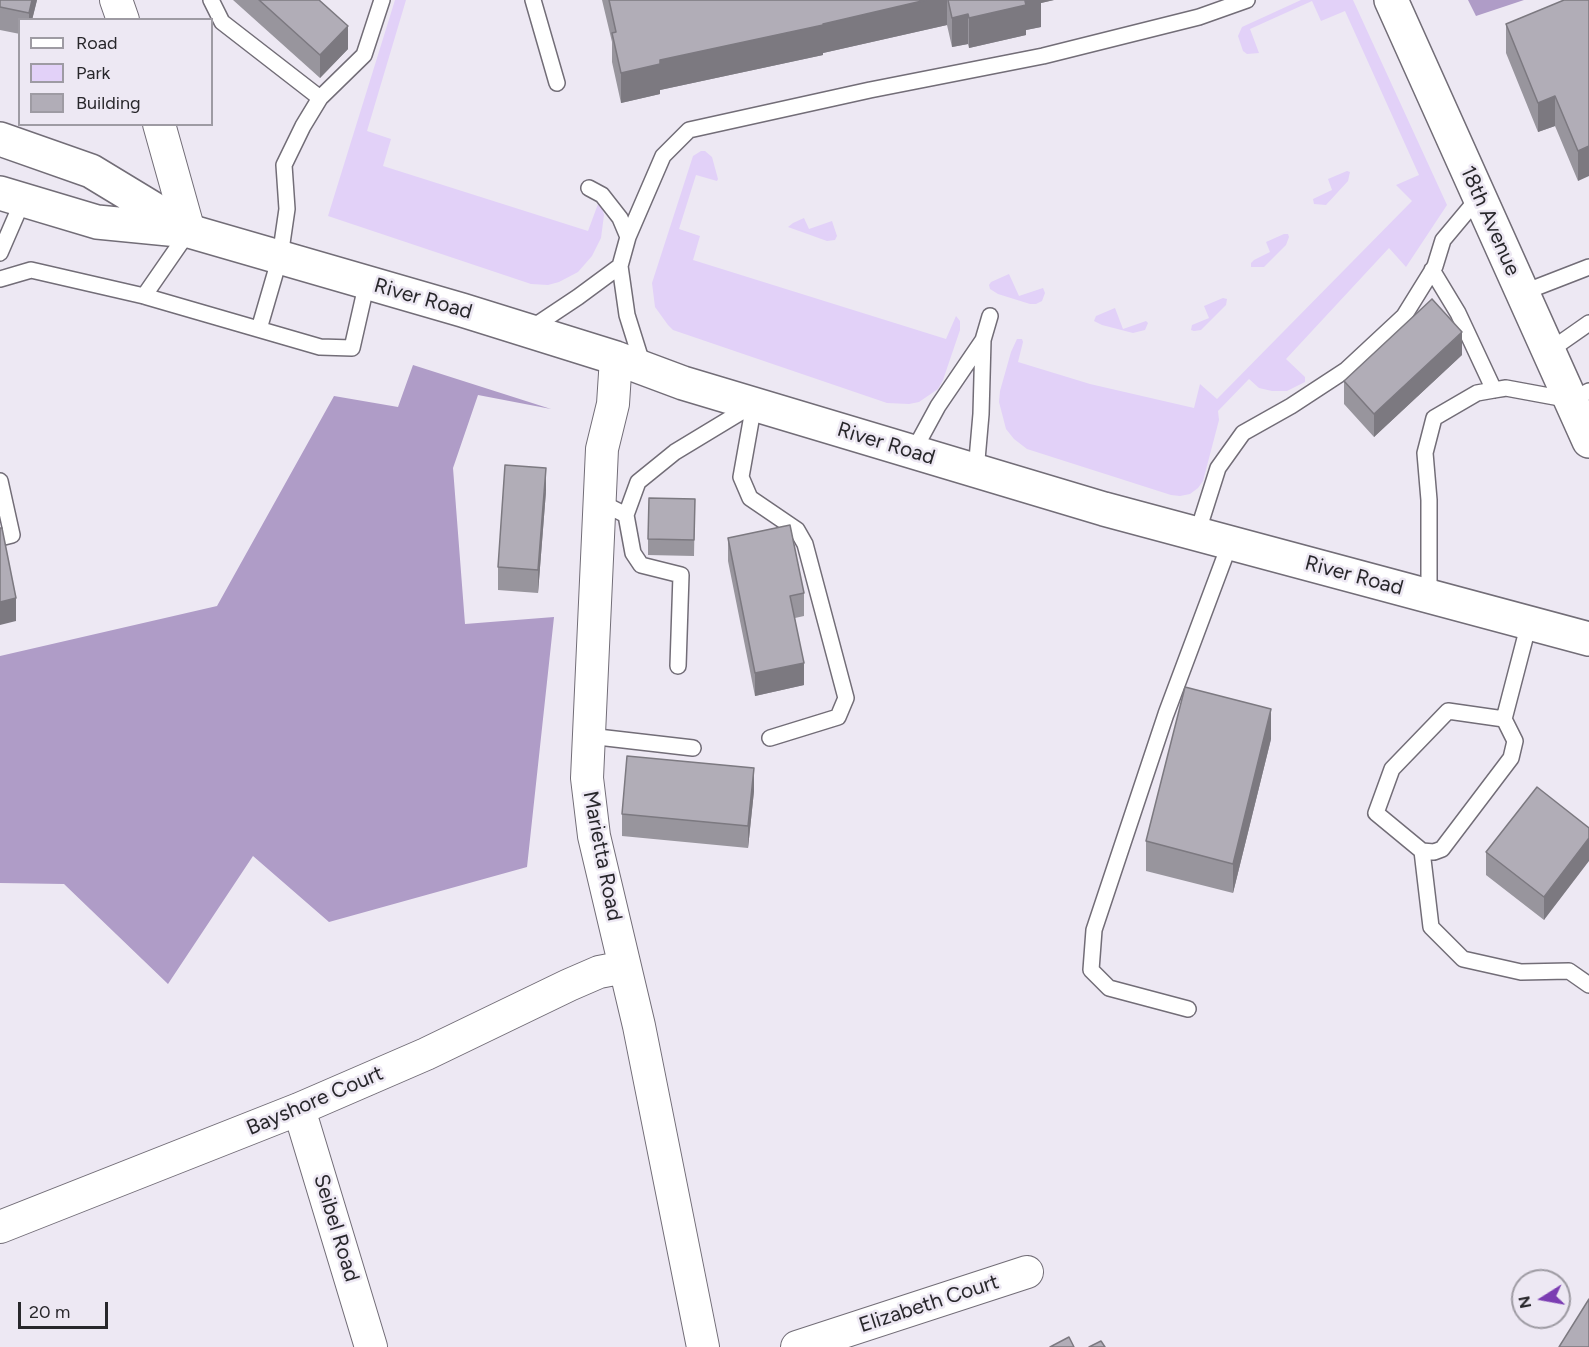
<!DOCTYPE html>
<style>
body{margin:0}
#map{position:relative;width:1589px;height:1347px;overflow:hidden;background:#ede8f3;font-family:Figtree,sans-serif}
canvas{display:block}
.legend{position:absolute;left:18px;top:18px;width:195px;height:108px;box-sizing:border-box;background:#ede8f3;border:2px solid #9e9ba3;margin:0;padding:8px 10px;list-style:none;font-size:18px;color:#28272b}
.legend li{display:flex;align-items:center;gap:12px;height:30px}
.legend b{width:30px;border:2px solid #9e9ba3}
.north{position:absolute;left:1511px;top:1269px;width:60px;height:60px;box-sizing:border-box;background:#ede8f3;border:2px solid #9e9ba3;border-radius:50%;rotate:259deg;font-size:16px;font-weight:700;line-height:24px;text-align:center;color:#28272b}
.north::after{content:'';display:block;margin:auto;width:21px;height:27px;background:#7b3db2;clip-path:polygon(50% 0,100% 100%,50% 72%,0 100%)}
.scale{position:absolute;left:18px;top:1302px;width:90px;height:27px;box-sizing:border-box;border:3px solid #28272b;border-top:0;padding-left:8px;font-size:18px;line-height:21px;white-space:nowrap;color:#28272b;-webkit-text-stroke:4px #ede8f3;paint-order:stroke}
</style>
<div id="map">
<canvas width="1589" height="1347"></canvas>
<ul class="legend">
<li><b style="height:8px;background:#fff"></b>Road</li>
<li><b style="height:16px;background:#e2d1f8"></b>Park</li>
<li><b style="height:16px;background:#b1adb7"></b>Building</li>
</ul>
<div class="north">N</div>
<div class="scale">20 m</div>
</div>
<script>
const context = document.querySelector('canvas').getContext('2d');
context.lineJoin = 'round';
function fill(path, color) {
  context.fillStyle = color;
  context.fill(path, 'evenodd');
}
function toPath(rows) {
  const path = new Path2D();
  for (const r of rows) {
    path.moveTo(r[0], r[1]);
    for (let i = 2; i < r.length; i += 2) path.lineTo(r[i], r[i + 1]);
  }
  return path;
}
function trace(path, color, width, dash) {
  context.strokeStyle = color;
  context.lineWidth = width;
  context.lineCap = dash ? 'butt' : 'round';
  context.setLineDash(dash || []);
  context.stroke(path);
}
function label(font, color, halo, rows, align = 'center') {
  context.font = font + ' Figtree,sans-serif';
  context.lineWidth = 5;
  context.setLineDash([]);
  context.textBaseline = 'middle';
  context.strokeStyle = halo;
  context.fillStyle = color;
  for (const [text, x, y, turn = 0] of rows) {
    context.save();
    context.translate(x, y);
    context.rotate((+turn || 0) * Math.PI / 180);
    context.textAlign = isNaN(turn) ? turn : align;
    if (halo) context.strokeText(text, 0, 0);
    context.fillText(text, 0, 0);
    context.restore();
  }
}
fill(toPath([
 [395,0,406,0,367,131,391,139,383,166,588,231,598,204,602,208,604,215,601,238,592,256,578,272,559,282,548,285,531,284,328,216],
 [1301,0,1353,0,1447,205,1406,267,1389,248,1286,359,1305,377,1305,382,1287,391,1272,391,1259,388,1249,379,1218,411,1219,420,1203,481,1198,488,1190,494,1180,496,1171,495,1027,449,1014,439,1006,429,999,402,1000,391,1011,352,1017,339,1022,339,1023,342,1018,362,1090,384,1194,408,1200,384,1217,399,1412,201,1396,185,1419,175,1345,11,1321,21,1312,1,1250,29,1259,53,1247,54,1243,51,1238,36,1242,27],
 [701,151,705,151,712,157,718,179,717,181,696,175,679,229,700,236,693,260,946,339,956,316,960,321,960,330,943,380,938,389,919,402,909,404,887,403,673,330,668,325,655,307,652,283,693,156],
 [1347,171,1350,172,1348,181,1326,205,1314,204,1313,199,1332,190,1328,179],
 [804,218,809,229,832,221,837,236,835,240,827,241,788,227,793,223],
 [1284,234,1288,234,1289,237,1286,245,1264,267,1251,267,1251,263,1254,260,1270,252,1266,242],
 [1009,274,1019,296,1043,288,1045,293,1042,301,1036,304,1030,304,998,294,990,289,989,285,991,282],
 [1223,298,1227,299,1226,305,1201,330,1194,331,1191,330,1192,325,1209,318,1204,306],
 [1115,308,1123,329,1146,321,1148,323,1145,330,1133,333,1102,325,1094,321,1096,316]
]), '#e2d1f8');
fill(toPath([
 [1468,0,1524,0,1476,16],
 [413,365,551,409,478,395,453,468,465,624,554,617,527,867,329,922,253,856,168,984,64,884,0,883,0,656,217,606,334,396,398,407]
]), '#af9cc7');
const service = toPath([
 [211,0,222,22,320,98],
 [533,0,557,83],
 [589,188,602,195,620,218,628,237,620,266],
 [628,237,663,156,689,130,870,90,1043,56,1199,17,1247,0],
 [0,253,23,200],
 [1432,270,1458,313,1494,390],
 [0,279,31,270,144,296,320,347,352,348,367,282],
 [1522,293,1589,267],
 [144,296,189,231],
 [259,329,280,257,287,209,284,165,303,126,320,98,364,55,382,0],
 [530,329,578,297,620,266,627,315,643,366],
 [983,340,990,316],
 [1549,351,1589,323],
 [754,404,741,477,750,498,797,530,805,544,846,698,838,717,770,738],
 [913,452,938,406,983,340,981,414,976,471],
 [0,481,12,535,0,538],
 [600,502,626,515,633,553,641,565,681,575,678,666],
 [626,515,638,482,675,452,751,406],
 [1197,534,1218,468,1243,433,1291,406,1346,370,1404,316,1435,266,1443,240,1479,197],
 [1429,596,1429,500,1425,453,1434,418,1477,393,1494,390,1506,388,1571,400,1589,391],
 [1504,719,1448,711,1392,769,1376,813,1422,851,1431,927,1463,959,1521,972,1569,971,1589,985],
 [589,736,693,748],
 [1422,851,1434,852,1442,849,1511,758,1515,741,1504,719,1529,623],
 [1188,1009,1109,988,1091,970,1094,930,1166,714,1230,543]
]);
const minor = toPath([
 [116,0,123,20],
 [159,124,189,231],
 [616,358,613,404,602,449,587,778,594,836,639,1026,703,1347],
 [299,1109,371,1347],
 [0,1227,299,1109,426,1054,569,985,599,972,625,967],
 [797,1347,1027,1272]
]);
const tertiary = toPath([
 [1391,0,1589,441]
]);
const trunk = toPath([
 [0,139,91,171,185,228],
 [0,193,97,222,189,231,462,310,616,358,683,383,1104,509,1589,639]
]);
trace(service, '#726d77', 18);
trace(minor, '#726d77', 34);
trace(tertiary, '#726d77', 36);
trace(trunk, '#726d77', 36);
trace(service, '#fff', 15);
trace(minor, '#fff', 32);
trace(tertiary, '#fff', 33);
trace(trunk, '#fff', 33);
fill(toPath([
 [0,0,37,0,32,20,20,20,20,34,0,30],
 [233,0,319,0,348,49,320,78],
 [602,0,1054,0,1041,3,1041,27,1026,30,1026,35,969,48,968,44,952,47,947,25,823,53,823,55,660,90,660,94,621,103,612,62,612,42],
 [1589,0,1578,181,1555,126,1538,132,1506,53,1506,24],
 [1462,355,1374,437,1344,404,1344,381],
 [546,491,538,593,498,590,498,567],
 [695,499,694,556,648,555,648,539],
 [728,538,804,593,804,616,795,618,804,685,755,696,728,561],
 [1271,739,1233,893,1146,871,1146,841],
 [754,791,748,848,622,836,622,814],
 [1589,828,1544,920,1486,875,1486,852]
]), '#98959d');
fill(toPath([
 [32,0,37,0,32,20,29,20,29,13],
 [926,0,947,0,947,25,823,53,823,55,660,90,660,94,621,103,621,73,660,60],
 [1029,0,1054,0,1041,3,1041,27,1026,30,1026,35,969,48,969,18],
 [968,14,968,44,952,47,952,18],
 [348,26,348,49,320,78,320,55],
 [1555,96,1555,126,1538,132,1538,103],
 [1589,146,1589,176,1578,181,1578,151],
 [1462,332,1462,355,1374,437,1374,414],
 [546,468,546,491,538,593,538,570],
 [16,598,16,621,0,625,0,602],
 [804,663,804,685,755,696,755,673],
 [1271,709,1271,739,1233,893,1233,864],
 [754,768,754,791,748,848,748,826],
 [1589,838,1589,861,1544,920,1544,897]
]), '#7c7980');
const building = toPath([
 [0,0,32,0,29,13,0,7,0,0],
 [259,0,319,0,348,26,320,55,259,0],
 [609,0,926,0,823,24,823,25,660,60,660,64,621,73,612,33,616,32,609,0],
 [948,0,1029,0,1025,1,1026,5,969,18,968,14,952,18,948,0],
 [1564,0,1589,0,1589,146,1578,151,1555,96,1538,103,1506,24,1564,0],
 [1432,299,1462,332,1374,414,1344,381,1432,299],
 [505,465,546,468,538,570,498,567,505,465],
 [649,498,695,499,694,540,648,539,649,498],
 [790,525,804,593,790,596,804,663,755,673,728,538,790,525],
 [0,528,2,528,16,598,0,602,0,528],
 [1185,687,1271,709,1233,864,1146,841,1185,687],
 [627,756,754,768,748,826,622,814,627,756],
 [1537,787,1589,828,1589,838,1544,897,1486,852,1537,787],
 [1589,1299,1589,1347,1559,1347,1589,1299],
 [1069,1337,1074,1347,1050,1347,1069,1337],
 [1101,1341,1105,1347,1089,1347,1101,1341]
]);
fill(building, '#b1adb7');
trace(building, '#7c7980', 1.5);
label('21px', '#28272b', '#ede8f3', [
 ["18th Avenue",1490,221,66],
 ["River Road",423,299,16],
 ["River Road",886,444,17],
 ["River Road",1354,576,15],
 ["Marietta Road",602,856,79],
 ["Bayshore Court",315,1101,-23],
 ["Seibel Road",336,1228,73],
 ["Elizabeth Court",929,1304,-18]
]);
</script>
